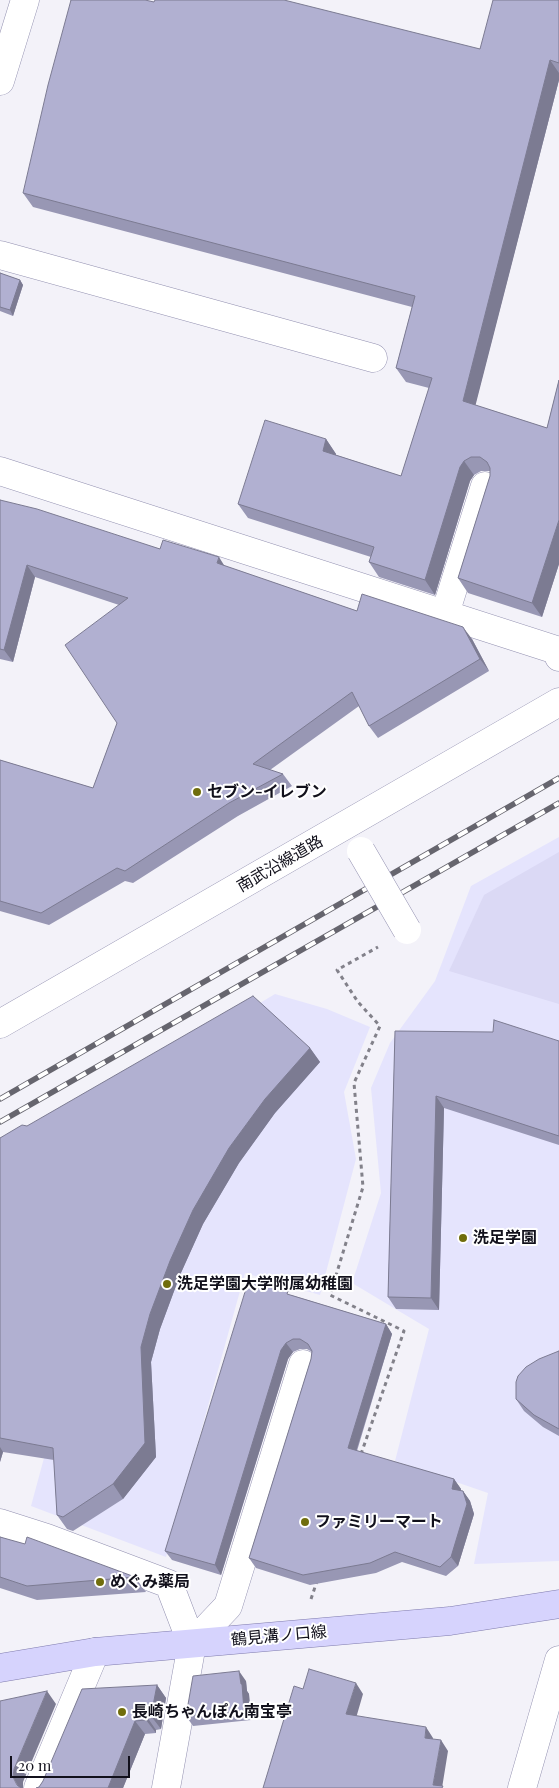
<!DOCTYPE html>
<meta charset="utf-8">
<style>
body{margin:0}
#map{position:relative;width:559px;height:1788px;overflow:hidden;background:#f3f2f9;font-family:"Playfair Display",serif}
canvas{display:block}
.scale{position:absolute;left:10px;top:1756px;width:120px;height:22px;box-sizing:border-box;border:2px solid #11101b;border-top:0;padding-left:6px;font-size:15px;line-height:18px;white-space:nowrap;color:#11101b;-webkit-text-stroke:4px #fff;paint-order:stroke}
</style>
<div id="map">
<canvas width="559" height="1788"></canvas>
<div class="scale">20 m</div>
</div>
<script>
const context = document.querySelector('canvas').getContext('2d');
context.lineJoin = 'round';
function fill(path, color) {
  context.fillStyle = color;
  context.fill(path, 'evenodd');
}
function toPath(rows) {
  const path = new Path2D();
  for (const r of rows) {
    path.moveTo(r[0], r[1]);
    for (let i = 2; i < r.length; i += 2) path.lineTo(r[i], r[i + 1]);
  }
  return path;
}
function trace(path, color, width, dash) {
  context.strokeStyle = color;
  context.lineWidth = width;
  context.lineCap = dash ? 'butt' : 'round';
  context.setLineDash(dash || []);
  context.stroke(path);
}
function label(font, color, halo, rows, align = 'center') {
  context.font = font + ' "Playfair Display","Noto Sans JP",serif';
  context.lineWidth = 4;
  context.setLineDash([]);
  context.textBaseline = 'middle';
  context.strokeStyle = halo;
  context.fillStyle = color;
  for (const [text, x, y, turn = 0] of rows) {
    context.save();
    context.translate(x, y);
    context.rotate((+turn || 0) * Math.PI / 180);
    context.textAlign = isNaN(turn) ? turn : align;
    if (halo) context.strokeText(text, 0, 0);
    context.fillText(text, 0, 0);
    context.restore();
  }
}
fill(toPath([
 [559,837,559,1561,474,1564,488,1493,395,1461,429,1329,352,1283,381,1193,371,1088,390,1043,435,981,471,886],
 [275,994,327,1009,370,1027,344,1092,356,1159,320,1295,245,1273,166,1557,31,1506,128,1148,52,1128]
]), '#e5e4fd');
fill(toPath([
 [559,852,559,1004,449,971,484,895]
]), '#dbd9f5');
const minor = toPath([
 [0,81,25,0],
 [0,255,373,358],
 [0,471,556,650,559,657],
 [445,614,485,486],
 [0,1024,559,702],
 [0,1523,47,1538,169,1584,192,1644,166,1788],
 [192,1644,228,1606,303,1364],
 [38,1788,95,1652],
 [522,1788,559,1660]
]);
const major = toPath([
 [0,1668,95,1652,450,1621,559,1604]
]);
trace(minor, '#9290b0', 29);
trace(major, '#7f7bad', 29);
trace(toPath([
 [361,1454,404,1331,330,1295,363,1187,354,1083,380,1026,358,1002,337,970,378,947],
 [311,1599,317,1581]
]), '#82818a', 3, [4, 4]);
trace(minor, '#fff', 28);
trace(major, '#d6d3fd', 28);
const rail = toPath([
 [0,1099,559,778],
 [0,1122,559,803]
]);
trace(rail, '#66656e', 5.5);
trace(rail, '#fff', 4, [11]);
const minorBridge = toPath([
 [361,851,407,930]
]);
trace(minorBridge, '#9290b0', 29, []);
trace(minorBridge, '#fff', 28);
fill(toPath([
 [559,0,559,80,475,405,547,428,559,380,559,564,542,617,468,593,458,578,490,476,490,471,481,471,474,475,470,481,435,595,379,577,369,562,371,557,248,518,238,504,326,439,336,454,336,455,401,476,429,388,406,382,396,368,412,307,33,207,23,193,154,2,480,49],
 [0,273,20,280,23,285,13,316,0,311],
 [0,500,160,549,225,566,357,611,472,639,489,671,378,738,369,726,359,706,270,770,283,774,292,786,238,816,133,883,125,881,49,925,0,911,0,760,93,788,117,723,119,605,35,577,13,662,0,659],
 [395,1031,559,1041,559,1145,444,1108,439,1310,396,1309,388,1297],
 [310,1048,320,1062,275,1113,239,1163,203,1224,180,1275,160,1329,151,1362,156,1457,123,1499,73,1531,67,1529,57,1515,54,1460,3,1452,0,1462,0,1138,27,1126],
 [291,1295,386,1324,392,1334,357,1451,454,1479,461,1489,461,1491,463,1491,470,1501,474,1514,458,1566,446,1576,402,1562,376,1573,310,1585,256,1568,249,1558,311,1359,312,1352,307,1349,300,1349,293,1352,288,1359,221,1575,172,1560,165,1551],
 [559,1351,559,1436,543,1427,524,1411,516,1399],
 [0,1537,135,1577,146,1592,37,1600,0,1588],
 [246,1681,247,1691,249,1694,251,1720,193,1726,186,1716],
 [157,1685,166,1698,161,1729,156,1730,156,1733,145,1734,123,1788,36,1788,39,1787]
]), '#9897b4');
fill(toPath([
 [550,60,559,73,559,80,473,415,463,401],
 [20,280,23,285,13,316,10,310],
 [326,439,336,454,333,465,323,451],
 [464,461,474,475,470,481,435,595,425,580,460,467],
 [559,520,559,564,542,617,532,603],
 [219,557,227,570,217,563],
 [27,565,35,577,13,662,4,650],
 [463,627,472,639,489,671,480,659],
 [310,1048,320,1062,275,1113,239,1163,203,1224,180,1275,160,1329,151,1362,156,1457,123,1499,113,1484,141,1347,150,1314,170,1261,193,1210,229,1148,265,1099],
 [436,1096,444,1108,439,1310,431,1298],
 [386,1324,392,1334,354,1458,348,1448],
 [286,1343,293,1352,288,1359,221,1575,215,1565,281,1350],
 [0,1447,3,1452,0,1462],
 [454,1479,461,1489,459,1498,452,1489],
 [463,1491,470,1501,474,1514,458,1566,451,1557],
 [239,1671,246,1681,247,1691,249,1694,251,1720,244,1711],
 [356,1683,363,1694,354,1725,346,1714],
 [157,1685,166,1698,161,1729,151,1716],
 [47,1691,56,1704,23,1782,23,1788,19,1788,13,1777,14,1769],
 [147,1717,156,1730,156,1733,146,1720],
 [135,1721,145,1734,123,1788,108,1788],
 [426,1727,433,1738,432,1749,425,1738],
 [441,1740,448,1751,442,1788,433,1785]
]), '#7c7b92');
const building = toPath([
 [71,0,145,0,154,2,155,0,284,0,480,49,493,0,559,0,559,63,550,60,463,401,547,428,559,380,559,520,532,603,458,578,490,476,490,468,487,462,480,457,471,457,464,461,460,467,425,580,369,562,374,547,238,504,265,420,326,439,323,451,401,476,432,378,396,368,415,296,23,193,48,85,71,0],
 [0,273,20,280,10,310,0,307,0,273],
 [0,500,37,509,160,549,163,540,219,557,217,563,357,611,362,594,463,627,480,659,369,726,352,692,253,764,283,774,229,803,125,871,117,868,41,913,0,901,0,760,93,788,117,723,65,645,128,598,27,565,4,650,0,649,0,500],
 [253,996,310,1048,265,1099,229,1148,193,1210,170,1261,150,1314,141,1347,145,1443,113,1484,63,1517,57,1515,53,1448,0,1438,0,1138,22,1125,27,1126,253,996],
 [494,1020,559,1041,559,1136,436,1096,431,1298,388,1297,395,1031,493,1032,494,1020],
 [249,1279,288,1291,287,1294,386,1324,348,1448,454,1479,452,1489,463,1491,467,1504,451,1557,440,1567,395,1552,370,1563,303,1575,249,1558,311,1359,312,1351,308,1344,300,1339,293,1339,286,1343,281,1350,215,1565,165,1551,249,1279],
 [559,1351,559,1429,534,1415,516,1399,516,1382,518,1376,526,1367,539,1359,559,1351],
 [0,1537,25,1544,27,1537,135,1577,27,1586,0,1577,0,1537],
 [309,1669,356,1683,346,1714,426,1727,425,1738,441,1740,433,1785,443,1786,442,1788,263,1788,294,1686,303,1689,309,1669],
 [239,1671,241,1684,242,1684,244,1711,186,1716,193,1676,239,1671],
 [157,1685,151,1716,147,1717,146,1720,135,1721,108,1788,36,1788,39,1787,43,1781,82,1689,157,1685],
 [47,1691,14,1769,13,1777,17,1785,21,1788,0,1788,0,1701,47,1691]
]);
fill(building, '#b1b0d1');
trace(building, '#7c7b92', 1);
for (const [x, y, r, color] of [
 [197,792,5,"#706d0c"],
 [463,1238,5,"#706d0c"],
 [167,1284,5,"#706d0c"],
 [305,1522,5,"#706d0c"],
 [100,1582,5,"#706d0c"],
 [122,1712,5,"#706d0c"]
]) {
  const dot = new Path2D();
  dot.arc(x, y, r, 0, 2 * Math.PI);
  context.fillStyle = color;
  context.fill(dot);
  trace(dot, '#fff', 2);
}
label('bold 16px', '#11101b', '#fff', [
 ["セブン-イレブン",207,792],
 ["洗足学園",473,1238],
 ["洗足学園大学附属幼稚園",177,1284],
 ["ファミリーマート",315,1522],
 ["めぐみ薬局",110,1582],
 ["長崎ちゃんぽん南宝亭",132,1712]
], 'left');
label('16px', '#11101b', '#fff', [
 ["南武沿線道路",280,864,-30],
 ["鶴見溝ノ口線",279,1636,-5]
]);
</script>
